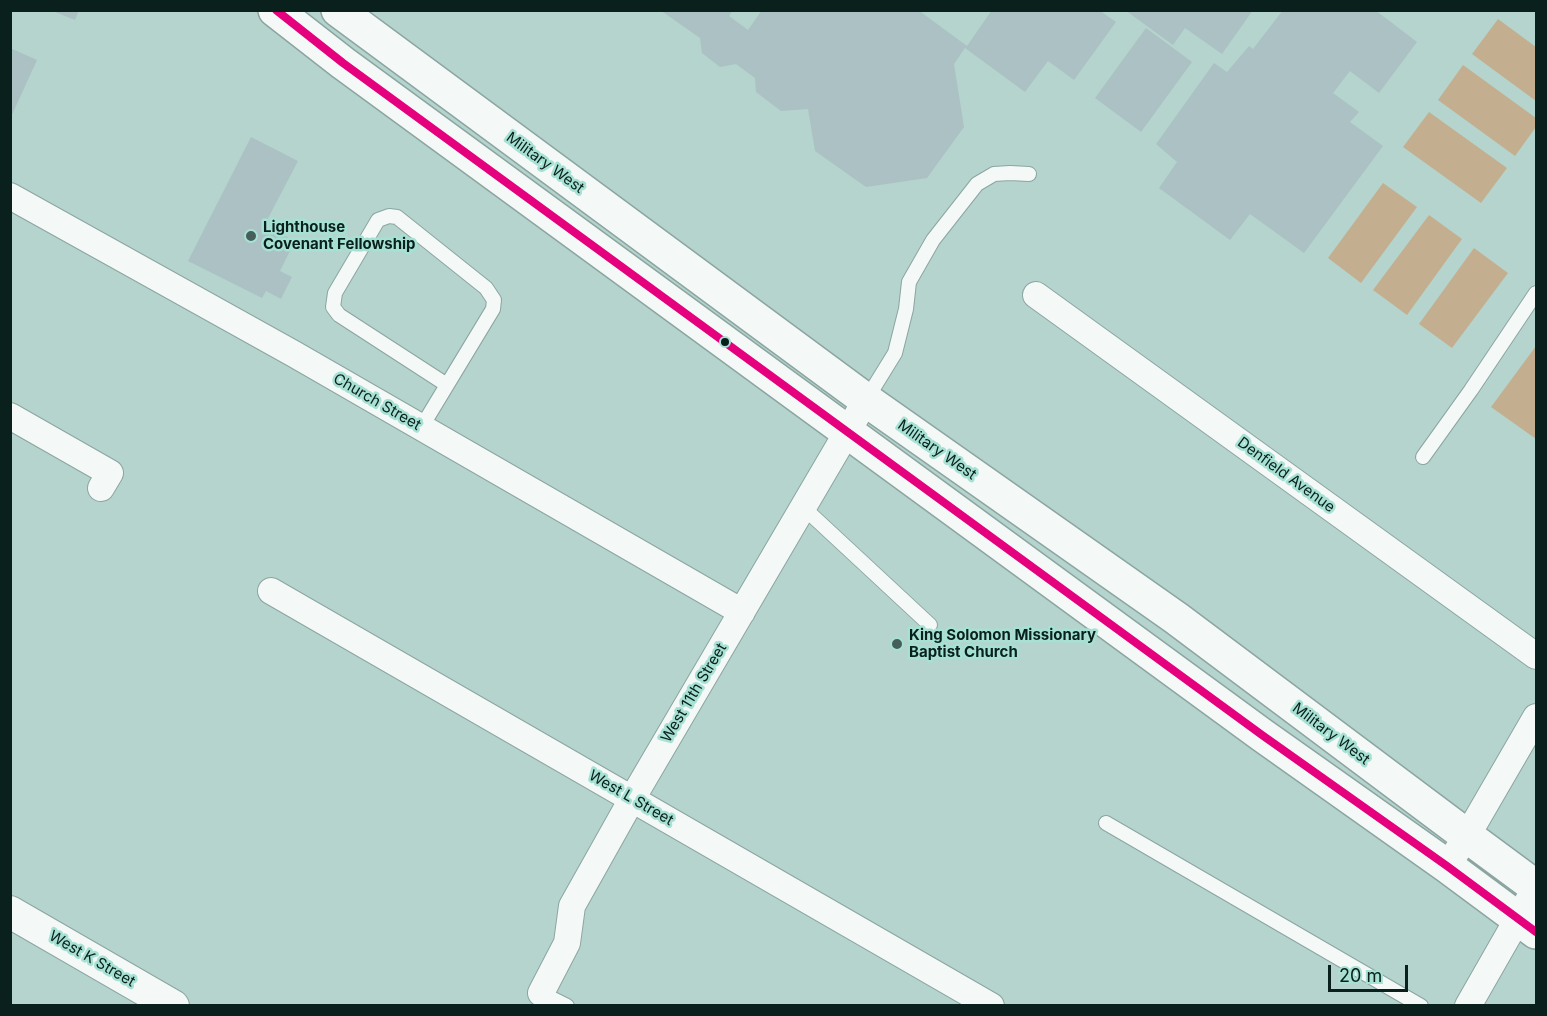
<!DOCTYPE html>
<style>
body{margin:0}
#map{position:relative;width:1547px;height:1016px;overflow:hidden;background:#b4d4cd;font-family:Inter,sans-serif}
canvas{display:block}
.frame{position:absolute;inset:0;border:12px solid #09201c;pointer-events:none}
.scale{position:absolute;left:1328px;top:965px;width:80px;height:27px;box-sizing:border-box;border:3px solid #09201c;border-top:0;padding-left:8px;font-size:18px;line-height:21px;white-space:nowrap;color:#09201c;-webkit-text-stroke:4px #a7e1d4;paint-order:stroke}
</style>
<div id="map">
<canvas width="1547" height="1016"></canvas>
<div class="frame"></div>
<div class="scale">20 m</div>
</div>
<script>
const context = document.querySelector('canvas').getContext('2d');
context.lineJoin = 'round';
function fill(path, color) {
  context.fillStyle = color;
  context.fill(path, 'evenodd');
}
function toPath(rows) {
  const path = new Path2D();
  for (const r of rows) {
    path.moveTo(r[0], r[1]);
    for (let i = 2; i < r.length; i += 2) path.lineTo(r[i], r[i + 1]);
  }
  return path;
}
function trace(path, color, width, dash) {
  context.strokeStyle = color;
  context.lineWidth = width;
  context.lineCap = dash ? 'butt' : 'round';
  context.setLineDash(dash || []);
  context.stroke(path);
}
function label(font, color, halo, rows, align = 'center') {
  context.font = font + ' Inter,sans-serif';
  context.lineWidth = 5;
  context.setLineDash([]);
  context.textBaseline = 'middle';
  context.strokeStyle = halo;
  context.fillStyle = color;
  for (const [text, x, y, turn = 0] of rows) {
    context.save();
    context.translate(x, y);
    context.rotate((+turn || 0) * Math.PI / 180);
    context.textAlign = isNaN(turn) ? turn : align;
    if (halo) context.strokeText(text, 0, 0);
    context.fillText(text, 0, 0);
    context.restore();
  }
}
fill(toPath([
 [1498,19,1536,47,1536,101,1472,54],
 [1463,65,1536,118,1536,127,1515,156,1438,100],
 [1429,112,1507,168,1481,203,1403,147],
 [1383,183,1417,207,1361,283,1328,258],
 [1429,215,1462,239,1407,315,1373,290],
 [1474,248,1508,273,1452,348,1419,324],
 [1536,346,1536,439,1491,407]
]), '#c3af90');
fill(toPath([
 [50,10,79,10,75,20],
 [660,10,733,10,729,16,748,30,762,10,918,10,967,46,992,10,1099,10,1116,22,1074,80,1048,61,1025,92,965,48,954,64,964,127,927,178,866,187,815,151,808,109,781,111,756,92,755,78,736,64,720,67,702,53,700,38],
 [1125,10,1174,11,1253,10,1222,54,1185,28,1173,45],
 [1283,10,1375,10,1417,42,1379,93,1350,71,1333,93,1359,112,1350,122,1383,146,1304,253,1250,214,1230,240,1159,188,1177,162,1156,144,1214,63,1227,72,1249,46,1253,49],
 [1146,28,1192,62,1141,132,1095,98],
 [10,48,37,60,10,119],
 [251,137,298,161,264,226,295,241,280,271,292,277,281,299,266,291,262,298,188,261]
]), '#abc1c4');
const service = toPath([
 [866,400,895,353,906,309,909,282,933,240,977,184,994,174,1010,173,1029,174],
 [421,428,493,309,494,300,486,288,397,217,389,216,378,220,335,293,333,307,339,315,447,385],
 [1423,457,1471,390,1536,293],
 [804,508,930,625],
 [1106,823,1421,1006],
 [541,993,567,1006]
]);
const minor = toPath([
 [10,196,294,354,742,612],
 [1036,295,1536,656],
 [10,416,110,473,101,488],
 [271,591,991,1006],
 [1447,866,1467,836,1536,717],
 [541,993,567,943,572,906,632,799,866,400],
 [1468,1006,1536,887]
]);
const tertiary = toPath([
 [10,912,173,1006]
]);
const secondary = toPath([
 [275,10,343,63,1262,735,1447,866,1536,932],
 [338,10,866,400,1176,618,1467,836,1536,887]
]);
trace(service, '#8ca5a0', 16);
trace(minor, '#8ca5a0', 28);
trace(tertiary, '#8ca5a0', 34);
trace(secondary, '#8ca5a0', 36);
trace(service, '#f4f9f8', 14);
trace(minor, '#f4f9f8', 26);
trace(tertiary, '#f4f9f8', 32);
trace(secondary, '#f4f9f8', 33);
trace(toPath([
 [276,10,343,63,1262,735,1447,866,1536,932]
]), '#e5007d', 8);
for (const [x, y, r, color] of [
 [251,236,6,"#455f5a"],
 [725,342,5,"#09201c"],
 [897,644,6,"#455f5a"]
]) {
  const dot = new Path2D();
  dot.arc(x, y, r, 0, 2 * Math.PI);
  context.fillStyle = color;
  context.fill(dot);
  trace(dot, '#a7e1d4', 2);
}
label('15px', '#09201c', '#a7e1d4', [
 ["Military West",545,163,36],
 ["Church Street",377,402,30],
 ["Military West",937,450,35],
 ["Denfield Avenue",1286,475,36],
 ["West 11th Street",694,693,-59],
 ["Military West",1331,734,37],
 ["West L Street",631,798,30],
 ["West K Street",92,959,30]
]);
label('bold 15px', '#09201c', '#a7e1d4', [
 ["Lighthouse",263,227],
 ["Covenant Fellowship",263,244],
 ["King Solomon Missionary",909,635],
 ["Baptist Church",909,652]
], 'left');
</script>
